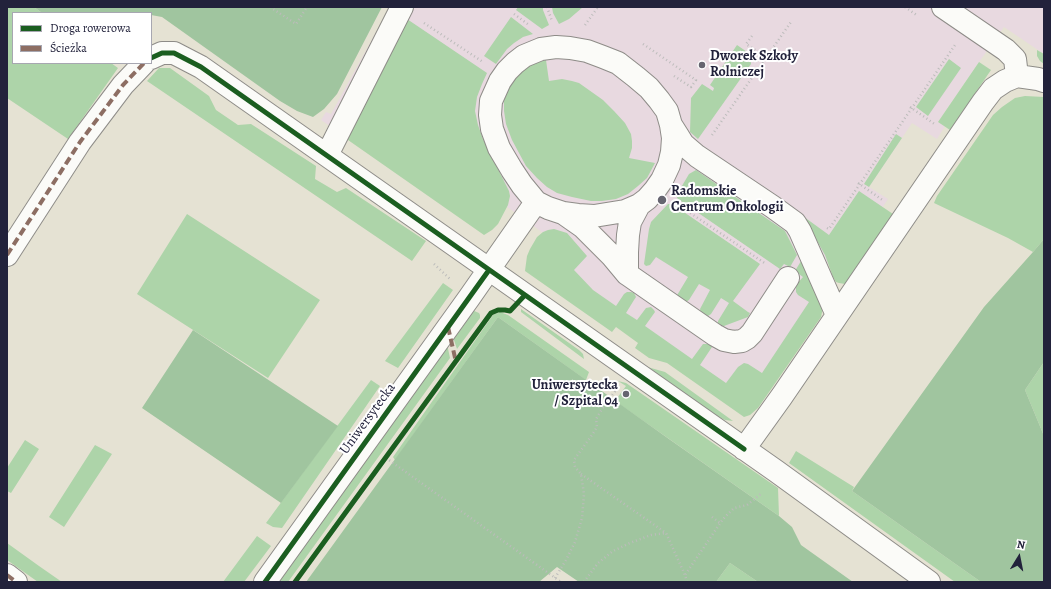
<!DOCTYPE html>
<meta charset="utf-8">
<style>
body{margin:0}
#map{position:relative;width:1051px;height:589px;overflow:hidden;background:#e5e2d3;font-family:Alegreya,serif}
canvas{display:block}
.frame{position:absolute;inset:0;border:8px solid #22223b;pointer-events:none}
.legend{position:absolute;left:12px;top:12px;width:140px;height:52px;box-sizing:border-box;background:#fff;border:1px solid #a7a7b1;margin:0;padding:5px 7px;list-style:none;font-size:12px;color:#22223b}
.legend li{display:flex;align-items:center;gap:8px;height:20px}
.legend b{width:20px;border:1px solid #a7a7b1}
.north{position:absolute;left:999px;top:537px;width:40px;height:40px;-webkit-text-stroke:3px #fff;paint-order:stroke;rotate:10deg;font-size:11px;font-weight:700;line-height:16px;text-align:center;color:#22223b}
.north::after{content:'';display:block;margin:auto;width:14px;height:18px;background:#22223b;clip-path:polygon(50% 0,100% 100%,50% 72%,0 100%)}
</style>
<div id="map">
<canvas width="1051" height="589"></canvas>
<div class="frame"></div>
<ul class="legend">
<li><b style="height:5px;background:#1b5e20"></b>Droga rowerowa</li>
<li><b style="height:5px;background:#8d6e63"></b>Ścieżka</li>
</ul>
<div class="north">N</div>
</div>
<script>
const context = document.querySelector('canvas').getContext('2d');
context.lineJoin = 'round';
function fill(path, color) {
  context.fillStyle = color;
  context.fill(path, 'evenodd');
}
function toPath(rows) {
  const path = new Path2D();
  for (const r of rows) {
    path.moveTo(r[0], r[1]);
    for (let i = 2; i < r.length; i += 2) path.lineTo(r[i], r[i + 1]);
  }
  return path;
}
function trace(path, color, width, dash) {
  context.strokeStyle = color;
  context.lineWidth = width;
  context.lineCap = dash ? 'butt' : 'round';
  context.setLineDash(dash || []);
  context.stroke(path);
}
function label(font, color, halo, rows, align = 'center') {
  context.font = font + ' Alegreya,serif';
  context.lineWidth = 4;
  context.setLineDash([]);
  context.textBaseline = 'middle';
  context.strokeStyle = halo;
  context.fillStyle = color;
  for (const [text, x, y, turn = 0] of rows) {
    context.save();
    context.translate(x, y);
    context.rotate((+turn || 0) * Math.PI / 180);
    context.textAlign = isNaN(turn) ? turn : align;
    if (halo) context.strokeText(text, 0, 0);
    context.fillText(text, 0, 0);
    context.restore();
  }
}
fill(toPath([
 [390,7,1044,7,1044,54,1004,27,979,62,938,122,945,126,937,139,912,123,869,187,888,199,836,277,830,264,807,274,819,302,762,384,722,392,530,260,546,235,499,201,481,230,321,120,326,112,331,114]
]), '#e8d9e0');
fill(toPath([
 [7,7,34,7,42,13,13,13,13,63,111,63,118,68,68,139,7,98],
 [518,7,543,7,543,10,549,25,542,29,516,10],
 [552,7,583,7,569,19,559,24,553,13],
 [511,17,533,34,523,37,514,43,507,49,496,64,484,56],
 [407,19,487,73,482,84,477,97,475,111,478,125,483,139,509,191,510,196,508,205,498,224,492,230,484,235,348,140,349,132],
 [737,45,750,54,751,64,698,139,690,132,691,98,702,84,713,91,714,88,710,85],
 [1037,50,1044,54,1044,64,1040,61,1037,56],
 [949,59,961,68,928,116,916,107],
 [546,60,549,81,562,79,572,81,579,83,603,100,614,111,625,123,631,134,632,141,632,148,629,158,655,163,647,178,638,186,628,194,616,199,602,201,591,201,572,197,557,193,547,187,537,178,526,166,512,140,506,124,504,111,504,101,506,91,521,70,529,65],
 [979,62,991,70,950,130,938,122],
 [159,68,170,68,209,96,216,110,238,125,251,124,316,166,315,179,337,192,346,188,426,241,412,261,147,81],
 [1025,96,1044,97,1044,239,1033,252,1008,238,934,203,937,196,993,115,1002,107,1015,98],
 [896,134,902,138,869,187,864,184],
 [696,170,785,231,797,255,790,267,784,264,780,269,678,199,676,196,689,174],
 [859,191,893,214,847,283,845,284,839,283,836,282,833,277,825,255,812,232,800,214,829,235],
 [668,204,672,204,760,264,733,301,748,312,750,313,748,317,724,326,718,325,718,321,729,303,721,298,711,314,708,316,704,315,701,313,700,309,710,290,699,284,689,300,684,303,676,297,688,277,656,257,650,265,646,266,644,264,649,229,651,222],
 [187,214,320,300,268,378,137,294],
 [554,229,567,233,587,256,574,270,593,290,616,306,624,294,627,292,631,292,634,293,636,297,634,300,626,313,637,320,646,308,651,307,654,310,655,312,645,326,692,359,703,344,708,344,712,347,700,365,726,383,738,367,744,363,748,364,762,373,809,302,798,295,796,292,796,285,803,277,795,271,801,261,823,308,821,317,758,408,750,415,744,417,667,363,649,358,635,348,638,343,616,327,612,332,525,271,527,256,530,249,537,237,543,232,548,230],
 [443,283,453,290,398,368,385,361],
 [521,309,579,350,583,354,584,359,521,312],
 [472,310,479,313,480,315,480,318,457,349,453,337],
 [500,312,508,315,589,372,586,380,498,317,395,460,393,457,493,315],
 [447,344,450,358,288,582,277,582],
 [1044,362,1044,436,1025,390],
 [644,366,665,372,733,421,725,420,715,415],
 [371,380,380,386,282,528,273,527,266,523],
 [618,381,626,383,778,488,779,516,615,401,626,386],
 [25,440,39,449,11,493,7,491,7,468],
 [95,445,112,454,64,527,49,517],
 [796,451,854,487,852,491,981,582,955,582,789,463],
 [257,536,271,546,244,582,223,582],
 [7,543,39,566,62,582,38,582,7,560],
 [730,563,758,582,716,582]
]), '#add4a9');
fill(toPath([
 [34,7,382,7,337,94,324,109,313,117,297,111,280,101,162,17,151,15,151,13,42,13],
 [1044,239,1044,362,1025,390,1044,436,1044,582,981,582,852,491,984,307,1033,252],
 [498,317,669,439,779,516,792,527,801,545,853,582,758,582,730,563,716,582,579,582,557,567,539,582,306,582],
 [193,330,338,426,281,503,142,408]
]), '#a0c59f');
const minor = toPath([
 [943,7,1006,50,1015,59,1017,76],
 [556,47,570,48,587,51,603,57,618,63,636,77,649,88,659,100,667,111,671,125,673,138,672,152,669,165,662,180,655,190,647,199,639,205,625,211,594,216,578,215,563,213,548,208,536,202,522,185,512,170,499,148,492,129,490,115,491,101,500,81,507,71,515,63,524,56,541,49,556,47],
 [151,58,162,53,174,53,201,67,776,471,929,582],
 [671,125,678,136,683,144,697,156,773,207,795,223,800,231,837,315],
 [327,155,402,7],
 [563,213,583,227,612,256,627,274,715,335,724,340,734,342,742,341,747,338,752,333,788,278],
 [7,255,80,142,123,85,144,63],
 [627,274,627,252,628,235,630,222,639,205],
 [744,449,782,396,983,102,993,89,1005,81,1017,76,1038,79,1044,81],
 [7,575,16,582],
 [265,582,469,298,536,202]
]);
trace(minor, '#8e8c88', 24);
trace(toPath([
 [270,7,296,24,307,7],
 [547,7,552,21],
 [905,7,918,16],
 [514,14,529,25],
 [424,23,483,62],
 [585,25,598,7],
 [752,36,746,44,766,57],
 [643,44,696,80,691,87,674,76],
 [771,50,781,55],
 [910,107,936,125],
 [712,135,791,22],
 [858,183,884,201],
 [677,204,766,264],
 [827,228,829,229,955,45],
 [434,264,451,280],
 [386,458,561,582],
 [581,474,666,533,685,575],
 [712,517,720,523],
 [555,578,566,560,575,542,582,518,584,494,581,474,575,467,574,460,592,435,597,427,596,419,604,406,616,390],
 [584,582,598,563,613,551,630,543,651,535,666,533],
 [687,582,685,575,723,519,734,508,747,505,762,493]
]), '#bcbcbb', 2.5, [1, 3]);
trace(minor, '#fbfbf8', 22);
trace(toPath([
 [7,255,80,142,123,85,144,63],
 [448,327,456,362],
 [7,575,16,582]
]), '#8d6e63', 4, [8, 4]);
trace(toPath([
 [151,58,162,53,174,53,201,67,744,449],
 [265,582,489,270],
 [295,582,491,313,498,310,505,310,510,311,525,295]
]), '#1b5e20', 5);
for (const [x, y, r, color] of [
 [702,65,4,"#666570"],
 [662,200,5,"#666570"],
 [626,394,4,"#666570"]
]) {
  const dot = new Path2D();
  dot.arc(x, y, r, 0, 2 * Math.PI);
  context.fillStyle = color;
  context.fill(dot);
  trace(dot, '#fff', 1.5);
}
label('bold 14px', '#22223b', '#fff', [
 ["Dworek Szkoły",710,57],
 ["Rolniczej",710,73],
 ["Radomskie",671,192],
 ["Centrum Onkologii",671,208],
 ["Uniwersytecka",618,386,"right"],
 ["/ Szpital 04",618,402,"right"]
], 'left');
label('14px', '#22223b', '#fff', [
 ["Uniwersytecka",368,419,-54]
]);
</script>
